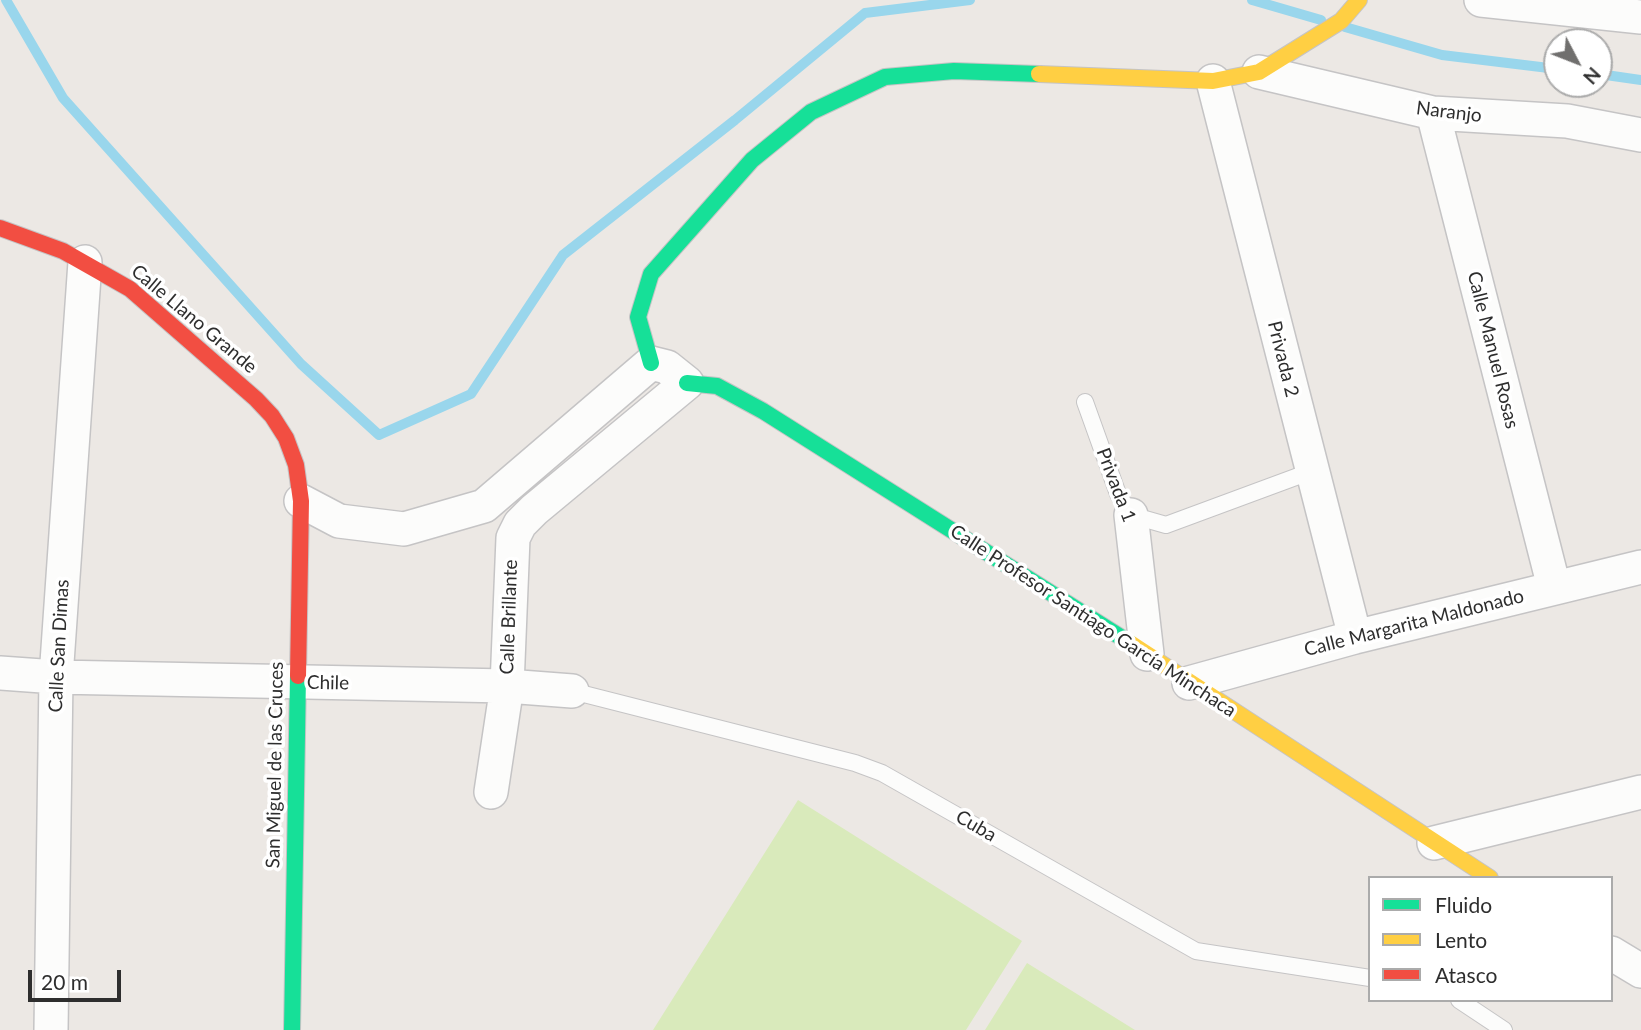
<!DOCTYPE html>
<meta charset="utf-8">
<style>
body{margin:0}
#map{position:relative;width:1641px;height:1030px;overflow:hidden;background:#ece8e4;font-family:Lato,sans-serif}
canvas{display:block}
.legend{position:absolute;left:1368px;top:876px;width:245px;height:126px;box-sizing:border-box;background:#fff;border:2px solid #ababab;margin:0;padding:9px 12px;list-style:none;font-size:21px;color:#2e2e2e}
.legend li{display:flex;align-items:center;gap:14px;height:35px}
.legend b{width:35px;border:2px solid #ababab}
.north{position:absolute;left:1543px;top:28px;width:70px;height:70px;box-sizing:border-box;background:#fff;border:2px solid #ababab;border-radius:50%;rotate:132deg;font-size:19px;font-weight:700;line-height:28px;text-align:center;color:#2e2e2e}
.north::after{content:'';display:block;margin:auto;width:24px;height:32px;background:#706f6e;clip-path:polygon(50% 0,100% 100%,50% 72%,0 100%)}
.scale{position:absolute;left:28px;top:970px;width:93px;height:32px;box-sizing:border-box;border:4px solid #2e2e2e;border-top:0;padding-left:9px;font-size:21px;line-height:24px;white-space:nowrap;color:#2e2e2e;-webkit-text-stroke:5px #fff;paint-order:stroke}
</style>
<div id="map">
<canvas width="1641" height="1030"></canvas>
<ul class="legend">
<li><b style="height:9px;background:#16e098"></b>Fluido</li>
<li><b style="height:9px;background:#ffcf43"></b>Lento</li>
<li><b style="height:9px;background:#f24e42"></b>Atasco</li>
</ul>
<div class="north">N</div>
<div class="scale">20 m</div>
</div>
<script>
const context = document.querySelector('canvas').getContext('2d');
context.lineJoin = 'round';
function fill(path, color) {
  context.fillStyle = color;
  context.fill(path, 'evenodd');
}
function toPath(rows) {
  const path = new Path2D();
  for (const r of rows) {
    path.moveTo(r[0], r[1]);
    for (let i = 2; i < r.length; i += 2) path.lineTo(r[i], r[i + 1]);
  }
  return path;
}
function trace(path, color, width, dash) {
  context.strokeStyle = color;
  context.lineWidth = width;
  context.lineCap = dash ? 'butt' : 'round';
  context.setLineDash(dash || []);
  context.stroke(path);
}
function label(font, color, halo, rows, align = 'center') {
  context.font = font + ' Lato,sans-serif';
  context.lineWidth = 7;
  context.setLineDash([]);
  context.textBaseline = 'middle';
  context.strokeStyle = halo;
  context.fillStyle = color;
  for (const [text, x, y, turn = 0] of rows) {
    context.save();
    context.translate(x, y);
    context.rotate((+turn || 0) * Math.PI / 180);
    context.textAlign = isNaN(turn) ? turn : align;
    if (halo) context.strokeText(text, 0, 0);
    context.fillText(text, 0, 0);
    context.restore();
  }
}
fill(toPath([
 [798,800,1022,941,966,1030,653,1030],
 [1027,963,1135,1030,985,1030]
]), '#d9eabb');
trace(toPath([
 [6,0,63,98,301,364,379,435,471,394,563,255,735,120,865,13,970,0],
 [1252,0,1321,20],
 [1345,27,1442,55,1557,69],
 [1599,74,1641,80]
]), '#99d6ec', 10);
const lane = toPath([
 [1085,402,1118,494,1131,515,1166,525,1312,471],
 [572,691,855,763,882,773,1196,951,1370,978],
 [1459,1000,1504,1030]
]);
const street = toPath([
 [1481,0,1641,17],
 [1259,72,1433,113,1567,121,1641,135],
 [1213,81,1355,637],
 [1433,113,1554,587],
 [301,501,339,521,404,529,484,506,651,363,667,367,687,383,534,510,520,524,513,538,507,686,491,792],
 [1131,515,1147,654],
 [0,673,56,677,507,686,572,691],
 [1189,683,1355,637,1641,567],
 [1434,843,1641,792],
 [1611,953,1641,971],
 [51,1030,56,677,85,262]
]);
const fast = toPath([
 [651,363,638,317,651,274,752,160,811,112,885,77,954,71,1039,74],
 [687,383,717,386,763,411,1130,643],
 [292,1030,298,676]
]);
const slow = toPath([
 [1039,74,1213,81,1259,72,1341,21,1359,0],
 [1130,643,1490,878]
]);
const jam = toPath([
 [0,228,63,251,130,289,256,399,272,416,286,438,296,465,301,501,298,676]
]);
trace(lane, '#c5c4c5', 18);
trace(street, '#c5c4c5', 36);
trace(fast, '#c5c4c5', 18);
trace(slow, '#c5c4c5', 18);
trace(jam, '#c5c4c5', 18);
trace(lane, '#fcfcfb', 16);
trace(street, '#fcfcfb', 33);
trace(fast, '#16e098', 16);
trace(slow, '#ffcf43', 16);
trace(jam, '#f24e42', 16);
label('19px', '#2e2e2e', '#fff', [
 ["Naranjo",1449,112,7],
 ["Calle Llano Grande",194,319,40],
 ["Calle Manuel Rosas",1493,350,76],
 ["Privada 2",1283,359,76],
 ["Privada 1",1116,485,69],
 ["Calle Brillante",509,617,-88],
 ["Calle Profesor Santiago García Minchaca",1093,621,33],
 ["Calle Margarita Maldonado",1414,623,-14],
 ["Calle San Dimas",59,646,-87],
 ["Chile",328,683,1],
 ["San Miguel de las Cruces",275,765,-89],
 ["Cuba",976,826,30]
]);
</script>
